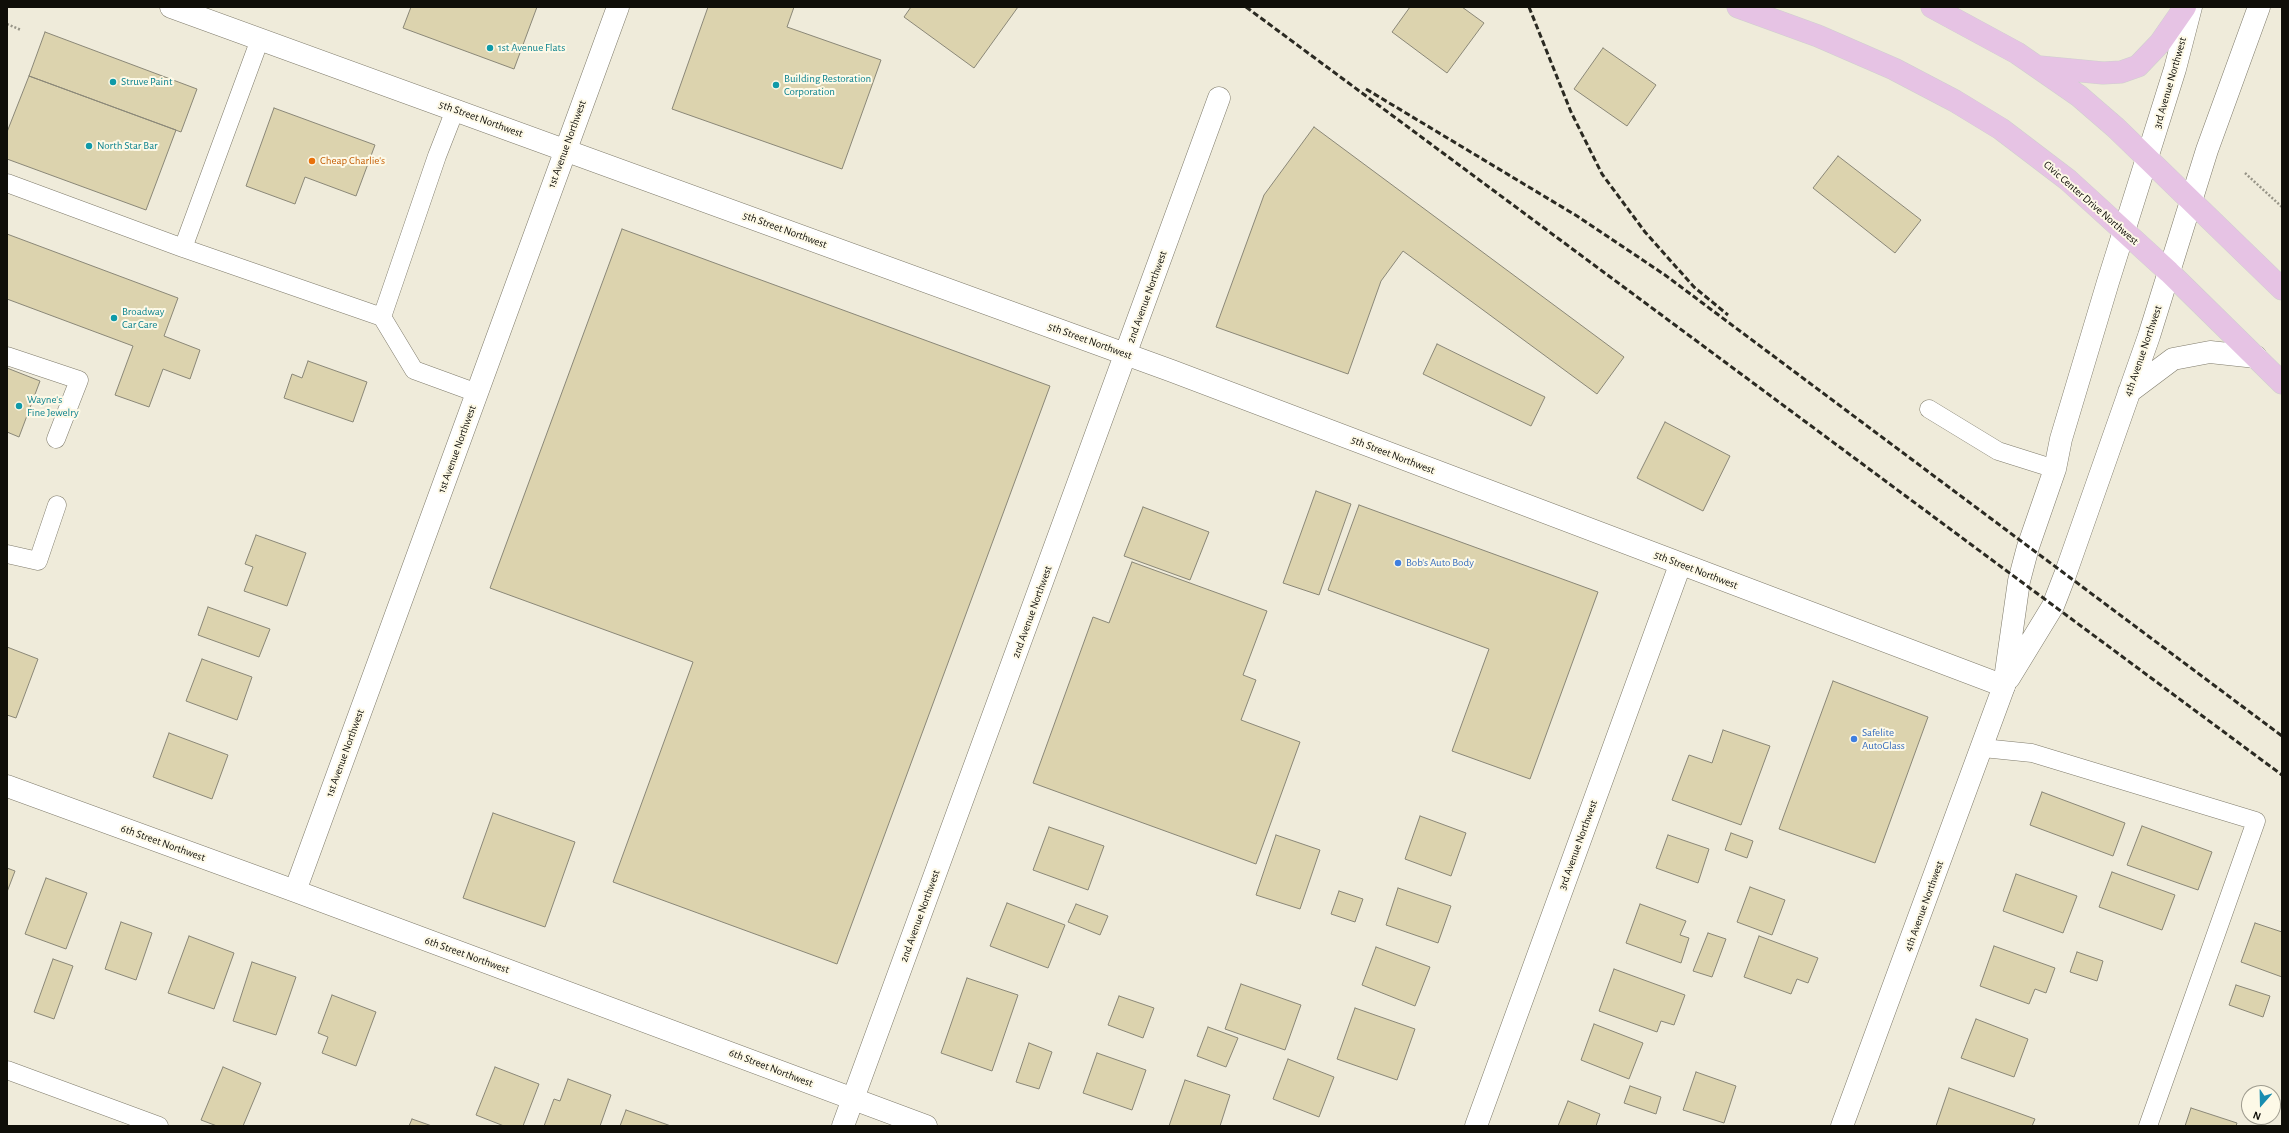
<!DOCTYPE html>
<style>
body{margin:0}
#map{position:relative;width:2289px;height:1133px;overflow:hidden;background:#efebda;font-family:"Alegreya Sans",sans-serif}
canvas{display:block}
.frame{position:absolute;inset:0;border:8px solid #0f0e08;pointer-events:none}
.north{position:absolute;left:2241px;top:1085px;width:40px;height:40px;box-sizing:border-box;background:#fdf9e7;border:1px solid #9e9b8e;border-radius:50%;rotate:200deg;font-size:11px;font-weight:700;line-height:16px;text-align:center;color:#0f0e08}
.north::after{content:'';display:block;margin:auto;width:14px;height:18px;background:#188db0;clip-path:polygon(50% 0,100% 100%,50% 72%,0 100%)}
</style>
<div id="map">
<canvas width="2289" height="1133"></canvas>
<div class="frame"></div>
<div class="north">N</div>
</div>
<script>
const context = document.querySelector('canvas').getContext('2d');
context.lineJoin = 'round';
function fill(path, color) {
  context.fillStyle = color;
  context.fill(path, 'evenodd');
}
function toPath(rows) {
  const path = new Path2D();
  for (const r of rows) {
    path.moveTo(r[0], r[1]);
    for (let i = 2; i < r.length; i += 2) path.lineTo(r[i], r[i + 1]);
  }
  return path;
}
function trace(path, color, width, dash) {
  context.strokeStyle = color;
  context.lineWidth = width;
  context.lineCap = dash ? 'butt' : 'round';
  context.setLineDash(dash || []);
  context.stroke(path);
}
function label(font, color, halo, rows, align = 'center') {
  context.font = font + ' "Alegreya Sans",sans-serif';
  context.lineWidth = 4;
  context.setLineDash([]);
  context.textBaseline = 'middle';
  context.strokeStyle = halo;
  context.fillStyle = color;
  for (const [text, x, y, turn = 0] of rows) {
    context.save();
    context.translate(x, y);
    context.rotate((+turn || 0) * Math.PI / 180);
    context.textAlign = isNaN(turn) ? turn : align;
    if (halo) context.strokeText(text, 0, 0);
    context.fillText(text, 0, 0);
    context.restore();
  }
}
const building = toPath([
 [411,7,537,7,514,69,403,28,411,7],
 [708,7,794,7,787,27,881,60,842,169,672,109,708,7],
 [911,7,1018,7,974,68,904,17,911,7],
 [1410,7,1462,7,1484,23,1447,73,1392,32,1410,7],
 [45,32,197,89,181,132,29,76,45,32],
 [1603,48,1656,85,1627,126,1574,89,1603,48],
 [29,76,176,130,146,210,7,159,7,132,29,76],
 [274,108,375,145,356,196,305,177,295,204,246,186,274,108],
 [1314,127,1624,357,1597,394,1403,251,1381,281,1348,374,1216,327,1264,195,1314,127],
 [1838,156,1921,220,1895,253,1813,188,1838,156],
 [622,229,1050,386,837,964,613,882,693,662,490,588,622,229],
 [7,234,178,298,164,336,200,350,190,379,163,369,149,407,115,395,133,346,7,299,7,234],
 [1437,344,1545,397,1531,426,1423,374,1437,344],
 [308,361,367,382,353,422,284,398,292,374,302,378,308,361],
 [7,368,40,381,19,437,7,432,7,368],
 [1665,422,1730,456,1703,511,1637,478,1665,422],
 [1316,491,1351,504,1319,595,1283,583,1316,491],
 [1359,505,1598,592,1530,779,1452,751,1489,649,1328,590,1359,505],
 [1143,507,1209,532,1190,580,1124,556,1143,507],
 [256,535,306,553,287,606,244,591,253,567,245,564,256,535],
 [1132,562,1267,611,1243,675,1256,680,1241,720,1300,742,1256,864,1033,783,1093,617,1109,623,1132,562],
 [208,607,270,629,259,657,198,635,208,607],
 [7,647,38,659,16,718,7,715,7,647],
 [202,659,252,677,237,720,186,701,202,659],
 [1833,681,1928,717,1875,863,1779,829,1833,681],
 [1723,730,1770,746,1741,825,1672,800,1689,755,1712,763,1723,730],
 [169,733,228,755,212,799,153,777,169,733],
 [2042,792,2125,823,2113,856,2030,825,2042,792],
 [493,813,575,842,545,927,463,898,493,813],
 [1420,816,1466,833,1451,876,1405,859,1420,816],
 [2142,826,2212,852,2198,890,2127,865,2142,826],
 [1049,827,1104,846,1088,890,1033,870,1049,827],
 [1731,833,1753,841,1747,858,1725,850,1731,833],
 [1276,835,1320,850,1300,909,1256,895,1276,835],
 [1668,835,1709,849,1698,883,1656,868,1668,835],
 [7,868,15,871,7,892,7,868],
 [2112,872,2175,895,2162,930,2099,907,2112,872],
 [2016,874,2077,896,2063,933,2003,911,2016,874],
 [46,878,87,893,66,949,25,934,46,878],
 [1750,887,1785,900,1772,935,1737,922,1750,887],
 [1398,888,1451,906,1438,943,1386,925,1398,888],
 [1339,891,1363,899,1355,922,1331,914,1339,891],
 [1007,903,1065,925,1048,968,990,946,1007,903],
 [1076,904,1108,916,1100,935,1068,922,1076,904],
 [1640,904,1686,921,1680,935,1689,938,1681,963,1626,943,1640,904],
 [121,922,152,933,136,980,105,969,121,922],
 [2255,923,2282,932,2282,977,2241,962,2255,923],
 [1708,933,1726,939,1712,977,1693,971,1708,933],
 [189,936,234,953,214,1009,168,993,189,936],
 [1759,936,1818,958,1808,983,1797,979,1791,994,1744,977,1759,936],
 [1994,946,2055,968,2046,993,2035,989,2029,1004,1980,986,1994,946],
 [1376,947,1430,967,1415,1006,1362,985,1376,947],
 [2077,952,2103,961,2097,981,2070,972,2077,952],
 [53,959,73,966,54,1019,34,1012,53,959],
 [252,962,296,977,276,1035,233,1021,252,962],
 [1614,969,1685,995,1674,1025,1661,1021,1657,1032,1599,1011,1614,969],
 [967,978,1018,995,992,1071,941,1053,967,978],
 [1241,984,1301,1005,1285,1050,1225,1029,1241,984],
 [2236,985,2270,996,2263,1017,2229,1005,2236,985],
 [332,995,376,1012,356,1066,322,1053,328,1037,318,1033,332,995],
 [1119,996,1154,1008,1143,1038,1108,1025,1119,996],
 [1355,1008,1415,1029,1397,1080,1337,1059,1355,1008],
 [1976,1019,2028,1039,2014,1077,1961,1058,1976,1019],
 [1594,1024,1643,1043,1629,1079,1581,1060,1594,1024],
 [1208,1027,1238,1038,1226,1067,1197,1056,1208,1027],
 [1029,1043,1052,1052,1039,1089,1016,1082,1029,1043],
 [1097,1053,1146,1070,1132,1110,1083,1093,1097,1053],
 [1288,1059,1334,1077,1319,1117,1273,1099,1288,1059],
 [223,1067,261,1083,243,1126,217,1126,201,1120,223,1067],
 [495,1067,539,1084,523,1126,504,1126,476,1115,495,1067],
 [1696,1072,1736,1086,1724,1123,1683,1110,1696,1072],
 [568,1079,611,1095,600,1126,544,1126,554,1099,560,1101,568,1079],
 [1185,1080,1230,1095,1220,1126,1169,1126,1185,1080],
 [1630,1086,1661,1097,1656,1114,1624,1103,1630,1086],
 [1949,1088,2035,1119,2032,1126,1936,1126,1949,1088],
 [1568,1101,1600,1114,1596,1126,1558,1126,1568,1101],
 [2191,1108,2237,1123,2236,1126,2185,1126,2191,1108],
 [626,1110,671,1126,620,1126,626,1110],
 [412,1119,432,1126,409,1126,412,1119]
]);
fill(building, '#dcd3ae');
trace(building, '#8a8777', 1);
const lane = toPath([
 [7,183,183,248,260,39],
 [183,248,382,317,437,156,455,110],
 [382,317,414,370,477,393],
 [7,356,79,380,56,439],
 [1929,409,1998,451,2055,469],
 [7,554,38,561,57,505],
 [1983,748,2032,753,2256,821,2148,1126],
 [7,1070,159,1126]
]);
const street = toPath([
 [171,7,1172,371,2004,686],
 [7,786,295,891,926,1126],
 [295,891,618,7],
 [843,1126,1219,98],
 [1476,1126,1680,565]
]);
const secondary = toPath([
 [2129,392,2173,359,2210,352,2256,357],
 [2009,678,2053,606,2065,575,2149,336,2207,150,2259,7],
 [1842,1126,2004,686,2019,581,2028,547,2055,469,2061,439,2108,282,2175,69,2191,7]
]);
const primary = toPath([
 [1738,7,1818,36,1894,69,1955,101,2001,129,2068,180,2169,272,2282,383],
 [1932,7,2017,53,2079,96,2116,128,2282,289],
 [2040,67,2103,73,2121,72,2138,66,2160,43,2185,7]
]);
trace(lane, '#7f7b6b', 19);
trace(street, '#7f7b6b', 23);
trace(secondary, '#7f7b6b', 23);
trace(primary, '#cfcfce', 23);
trace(toPath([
 [7,24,21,30],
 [2245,173,2282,207]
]), '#979487', 2.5, [2, 2]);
trace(lane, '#fff', 18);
trace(street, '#fff', 22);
trace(secondary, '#fff', 22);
trace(primary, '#e6c3e4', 22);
trace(toPath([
 [1246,7,2282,775],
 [1529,7,1571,112,1602,174,1645,232,1694,287,1728,315],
 [1366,89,1577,216,1665,275,2282,736]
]), '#2b2a22', 3, [6, 3]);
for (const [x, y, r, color] of [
 [490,48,4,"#0f9aa8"],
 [113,82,4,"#0f9aa8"],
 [776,85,4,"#0f9aa8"],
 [89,146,4,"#0f9aa8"],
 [312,161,4,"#e8710a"],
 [114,318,4,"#0f9aa8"],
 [19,406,4,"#0f9aa8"],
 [1398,563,4,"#3f7fe0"],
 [1854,739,4,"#3f7fe0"]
]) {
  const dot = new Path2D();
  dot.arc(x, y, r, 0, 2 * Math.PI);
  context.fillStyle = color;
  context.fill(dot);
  trace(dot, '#fdf9e7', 1.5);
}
label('11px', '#0d838f', '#fdf9e7', [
 ["1st Avenue Flats",498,48],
 ["Building Restoration",784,79],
 ["Corporation",784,92],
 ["Struve Paint",121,82],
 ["North Star Bar",97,146],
 ["Broadway",122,312],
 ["Car Care",122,325],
 ["Wayne's",27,400],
 ["Fine Jewelry",27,413]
], 'left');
label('11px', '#0f0e08', '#fdf9e7', [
 ["3rd Avenue Northwest",2170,83,-74],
 ["5th Street Northwest",481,119,20],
 ["1st Avenue Northwest",567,144,-70],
 ["Civic Center Drive Northwest",2091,203,41],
 ["5th Street Northwest",785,230,20],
 ["2nd Avenue Northwest",1147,297,-70],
 ["5th Street Northwest",1090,341,20],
 ["4th Avenue Northwest",2143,351,-71],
 ["1st Avenue Northwest",457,449,-70],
 ["5th Street Northwest",1393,455,21],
 ["5th Street Northwest",1696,570,21],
 ["2nd Avenue Northwest",1032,612,-70],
 ["1st Avenue Northwest",345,753,-70],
 ["6th Street Northwest",163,843,20],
 ["3rd Avenue Northwest",1578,845,-70],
 ["4th Avenue Northwest",1924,906,-70],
 ["2nd Avenue Northwest",920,916,-70],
 ["6th Street Northwest",467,955,20],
 ["6th Street Northwest",771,1068,21]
]);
label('11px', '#c56008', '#fdf9e7', [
 ["Cheap Charlie's",320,161]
], 'left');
label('11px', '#366cbe', '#fdf9e7', [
 ["Bob's Auto Body",1406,563],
 ["Safelite",1862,733],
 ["AutoGlass",1862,746]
], 'left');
</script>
